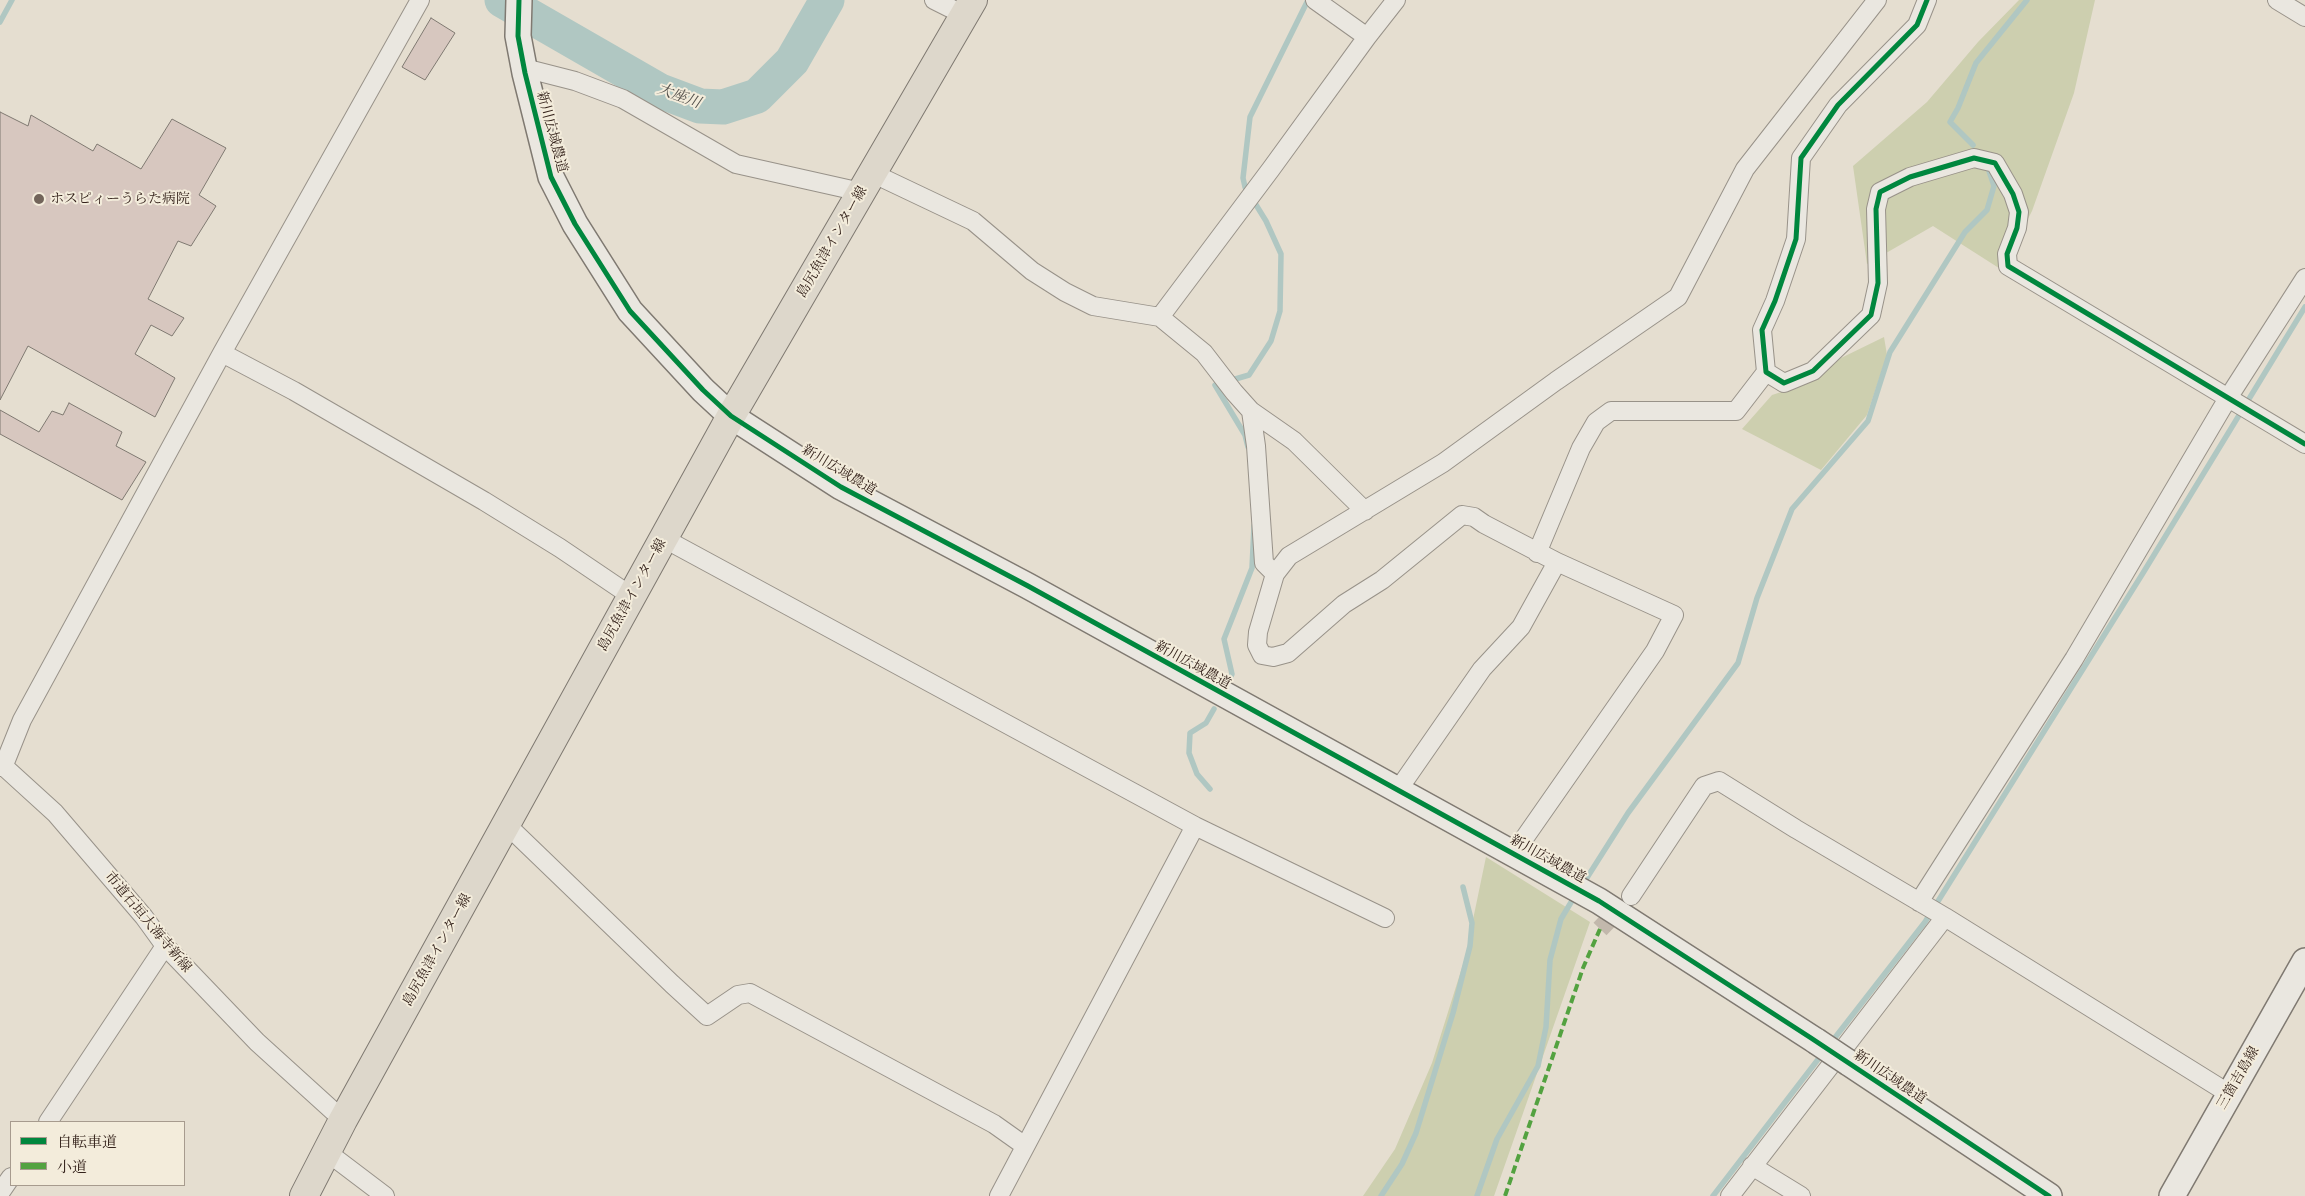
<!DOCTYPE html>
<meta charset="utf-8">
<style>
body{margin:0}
#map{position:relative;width:2305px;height:1196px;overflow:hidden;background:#e5ded0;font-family:"Libre Caslon Text","Noto Serif JP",serif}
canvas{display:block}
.legend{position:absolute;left:10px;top:1121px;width:175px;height:65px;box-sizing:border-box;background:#f3ecdb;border:1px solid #a79b8e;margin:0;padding:6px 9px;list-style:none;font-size:15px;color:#34221b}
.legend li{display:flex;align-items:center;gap:10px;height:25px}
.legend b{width:25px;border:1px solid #a79b8e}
</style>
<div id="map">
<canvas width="2305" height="1196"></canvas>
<ul class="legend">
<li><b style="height:6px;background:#00873e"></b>自転車道</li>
<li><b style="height:6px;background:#53a240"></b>小道</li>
</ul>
</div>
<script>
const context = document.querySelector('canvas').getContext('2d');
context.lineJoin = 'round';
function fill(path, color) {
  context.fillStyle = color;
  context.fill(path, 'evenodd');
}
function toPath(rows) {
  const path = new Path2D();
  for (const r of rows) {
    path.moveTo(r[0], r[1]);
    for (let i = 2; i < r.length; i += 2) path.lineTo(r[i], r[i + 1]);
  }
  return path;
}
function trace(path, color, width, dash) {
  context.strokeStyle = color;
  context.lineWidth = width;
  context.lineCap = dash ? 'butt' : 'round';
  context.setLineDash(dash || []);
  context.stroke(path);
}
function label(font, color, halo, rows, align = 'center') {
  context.font = font + ' "Libre Caslon Text","Noto Serif JP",serif';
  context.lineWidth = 4;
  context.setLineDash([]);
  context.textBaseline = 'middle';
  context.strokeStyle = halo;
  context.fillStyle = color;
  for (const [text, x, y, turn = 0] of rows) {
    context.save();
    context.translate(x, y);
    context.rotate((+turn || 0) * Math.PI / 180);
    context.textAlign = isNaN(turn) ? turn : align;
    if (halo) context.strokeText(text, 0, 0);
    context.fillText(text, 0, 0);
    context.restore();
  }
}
fill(toPath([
 [2019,0,2095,0,2074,93,2032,211,2002,270,1933,226,1867,264,1853,166,1927,102,1978,42],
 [1884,337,1887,355,1867,415,1821,470,1742,429,1772,395,1806,384,1841,358],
 [1486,857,1590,922,1494,1196,1363,1196,1395,1149,1432,1063,1465,958]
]), '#cdcfaf');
trace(toPath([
 [0,22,12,0],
 [1973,145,1950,122,1958,108,1976,63,2027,0],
 [1248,447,1245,435,1215,385,1249,375,1271,341,1280,311,1281,254,1266,221,1245,187,1243,178,1250,117,1308,0],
 [1230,678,1232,674,1224,639,1252,568,1254,526],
 [1210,789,1197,774,1189,753,1190,733,1206,723,1214,709],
 [1583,884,1628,813,1738,663,1757,598,1792,509,1868,421,1890,352,1965,232,1987,210,1994,186,1989,171],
 [1830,1044,1925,922,2143,573,2305,307],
 [1381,1196,1402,1164,1416,1133,1453,1013,1470,946,1472,923,1463,887],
 [1477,1196,1497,1139,1538,1066,1546,1027,1550,960,1561,919,1576,894],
 [1713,1196,1823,1053]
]), '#b0c7c2', 5.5);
trace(toPath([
 [502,0,660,91,700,106,723,107,757,96,792,61,827,0]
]), '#b0c7c2', 35);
const building = toPath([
 [431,18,455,33,425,80,402,67,431,18],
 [0,112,28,126,31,115,93,151,97,144,141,169,172,119,226,148,199,195,216,206,191,246,178,241,148,299,184,318,172,336,151,325,135,354,175,378,155,417,28,346,0,400,0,112],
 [69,403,122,432,116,446,146,462,122,500,0,434,0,410,39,432,52,411,63,415,69,403]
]);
fill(building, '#d7c7bf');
trace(building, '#7f7971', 1);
trace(toPath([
 [1600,929,1624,904]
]), '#c2b8ac', 18, [18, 9]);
const street = toPath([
 [934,0,964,15],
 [1927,0,1917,25,1838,105,1801,158,1796,239,1775,301,1762,330,1766,372,1784,383,1813,371,1871,315,1878,283,1876,209,1880,192,1910,177,1974,158,1995,163,2013,194,2019,212,2017,228,2007,254,2008,266,2305,444],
 [2277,0,2305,17],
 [1367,37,1396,0],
 [524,68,575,81,623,99,736,164,861,192],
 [872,173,973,221,1032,271,1065,292,1093,306,1160,317,1271,169,1367,37,1315,0],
 [1160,317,1204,353,1234,392,1251,411,1294,441,1365,511],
 [222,353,294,391,484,501,560,548,631,596],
 [1251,411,1256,446,1264,563,1275,574,1289,556,1443,463,1556,381,1678,297,1745,169,1877,0],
 [663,538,1195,826,999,1196],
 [1537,553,1581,448,1596,422,1611,411,1736,411,1766,372],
 [1275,574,1258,632,1257,645,1262,655,1273,657,1288,653,1344,604,1382,580,1462,515,1474,517,1484,524,1557,562],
 [0,763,55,813,144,917,165,946,257,1042,343,1120],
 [0,767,4,765,22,720,222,353,420,0],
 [1398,790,1482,669,1521,627,1557,562,1674,615,1655,651,1514,853],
 [507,825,672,984,707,1016,738,995,750,993,994,1124,1025,1146],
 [1195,826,1385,918],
 [1631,896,1704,786,1719,781,1796,829,1945,917,2228,1093],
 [1919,902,2074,659,2228,398,2305,278],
 [48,1122,165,946],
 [327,1152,385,1196],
 [1752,1166,1801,1196],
 [0,1193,11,1177],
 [1730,1196,1945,917]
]);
const secondary = toPath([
 [519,0,518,36,525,73,551,177,575,224,630,311,703,390,731,416,841,487,1028,586,1599,901,1816,1041],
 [1849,1063,2049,1196],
 [2172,1196,2305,961]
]);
const primary = toPath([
 [304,1196,343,1120,731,416,973,0]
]);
trace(street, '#989289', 20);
trace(secondary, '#7f7971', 28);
trace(primary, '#7f7971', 30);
trace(street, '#eae7e0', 18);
trace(secondary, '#eae7e0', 25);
trace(primary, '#ddd7cb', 28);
const secondaryBridge = toPath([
 [1816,1041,1849,1063]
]);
trace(secondaryBridge, '#7f7971', 28, []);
trace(secondaryBridge, '#eae7e0', 25);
trace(toPath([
 [1505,1196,1583,968,1600,929]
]), '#53a240', 4, [8, 4]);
trace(toPath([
 [519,0,518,36,525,73,551,177,575,224,630,311,703,390,731,416,841,487,1028,586,1599,901,1811,1038,2049,1196],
 [1927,0,1917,25,1838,105,1801,158,1796,239,1775,301,1762,330,1766,372,1784,383,1813,371,1871,315,1878,283,1876,209,1880,192,1910,177,1974,158,1995,163,2013,194,2019,212,2017,228,2007,254,2008,266,2305,444]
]), '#00873e', 5);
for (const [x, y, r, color] of [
 [39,199,6,"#72645a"]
]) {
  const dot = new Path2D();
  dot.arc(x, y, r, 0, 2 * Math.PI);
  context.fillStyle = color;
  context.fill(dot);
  trace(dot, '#f3ecdb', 2);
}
label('14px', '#34221b', '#f3ecdb', [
 ["新川広域農道",552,132,75],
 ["島尻魚津インター線",832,242,-60],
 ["新川広域農道",839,470,31],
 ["島尻魚津インター線",632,595,-61],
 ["新川広域農道",1193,665,29],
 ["新川広域農道",1548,859,29],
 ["市道石垣大海寺新線",148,922,50],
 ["島尻魚津インター線",437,950,-61],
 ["新川広域農道",1890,1077,34],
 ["三箇吉島線",2238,1078,-60]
]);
label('14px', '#34221b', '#f3ecdb', [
 ["ホスピィーうらた病院",50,199]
], 'left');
label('italic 15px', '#53504b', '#f3ecdb', [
 ["大座川",679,96,20]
]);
</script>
